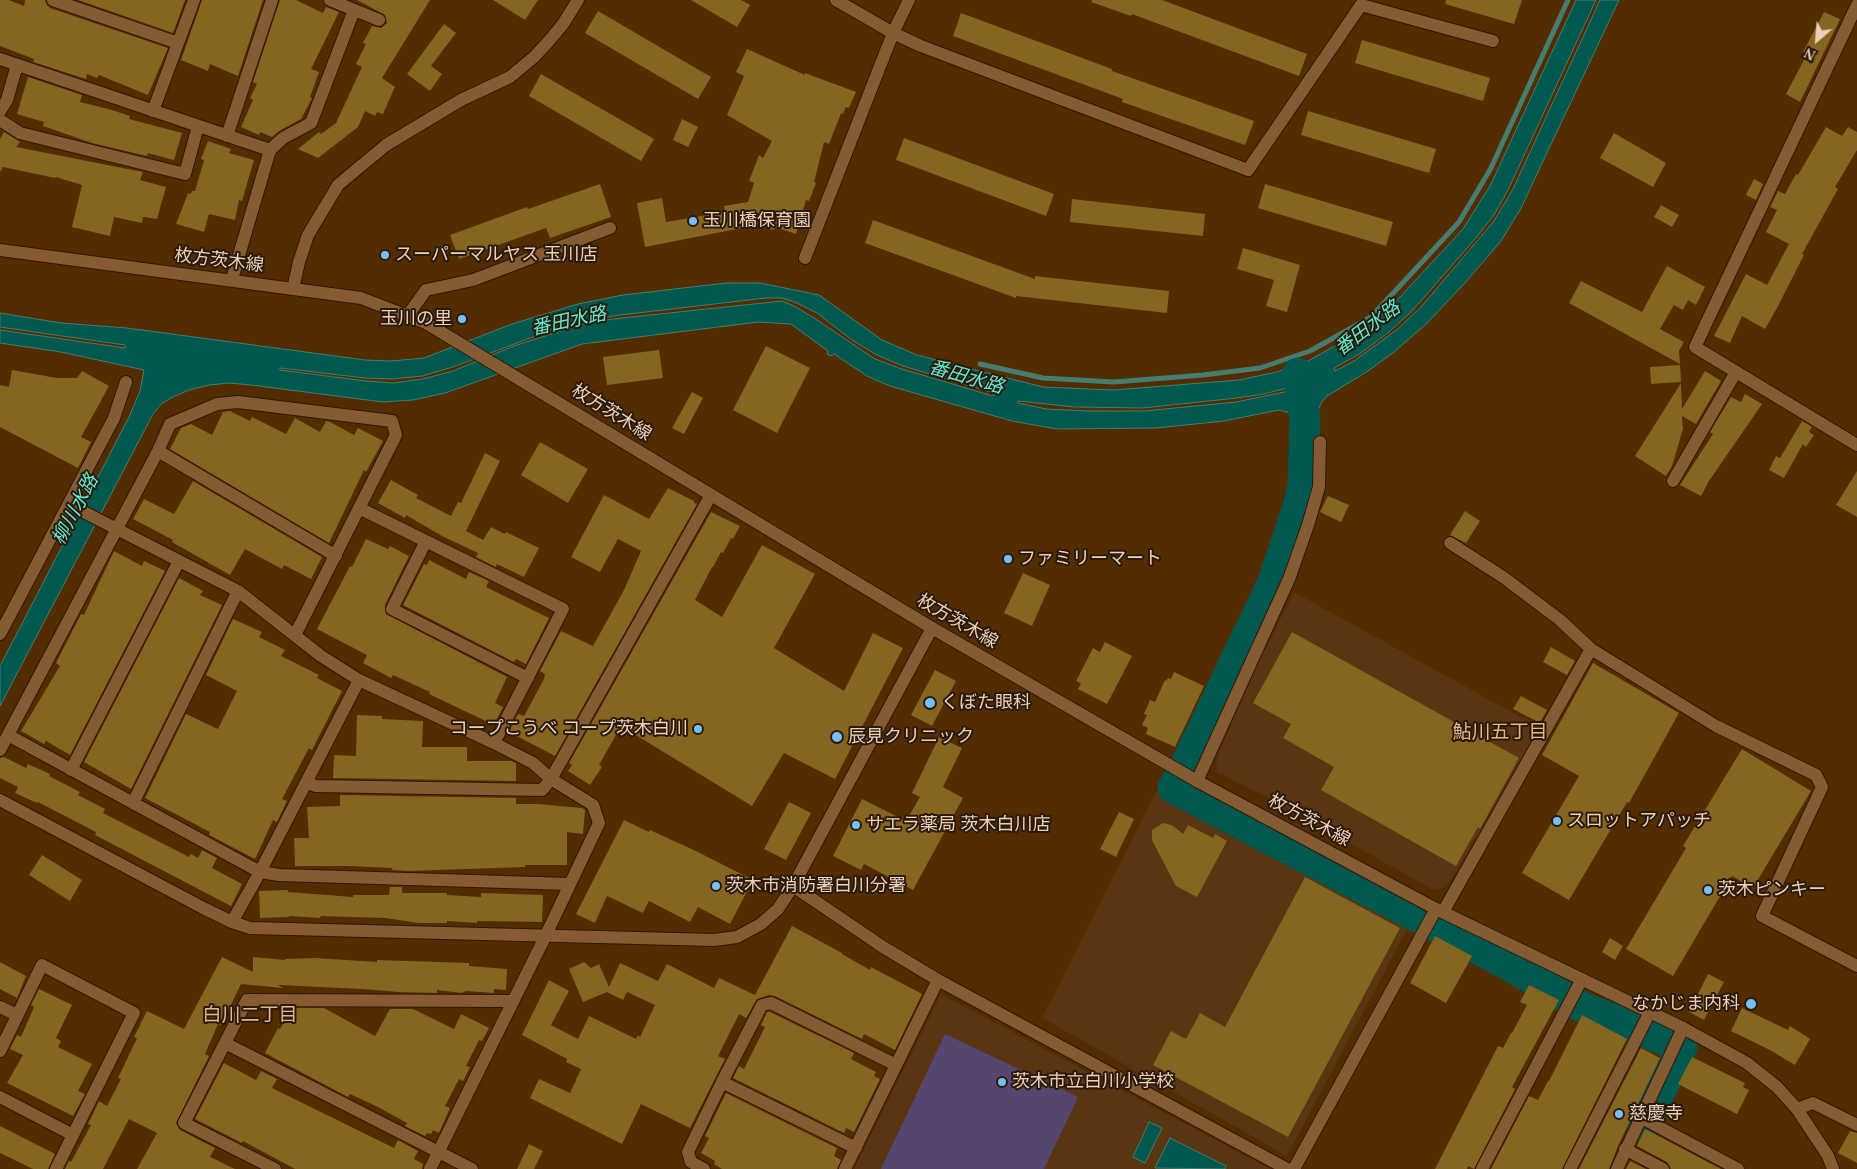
<!DOCTYPE html>
<meta charset="utf-8">
<style>
body{margin:0}
#map{position:relative;width:1857px;height:1169px;overflow:hidden;background:#532c00;font-family:"Times New Roman",serif}
canvas{display:block}
.north{position:absolute;left:1792px;top:15px;width:50px;height:50px;-webkit-text-stroke:4px #2b1a09;paint-order:stroke;rotate:207deg;font-size:14px;font-weight:700;line-height:20px;text-align:center;color:#ead1bc}
.north::after{content:'';display:block;margin:auto;width:18px;height:22px;background:#ead1bc;clip-path:polygon(50% 0,100% 100%,50% 72%,0 100%)}
</style>
<div id="map">
<canvas width="1857" height="1169"></canvas>
<div class="north">N</div>
</div>
<script>
const context = document.querySelector('canvas').getContext('2d');
context.lineJoin = 'round';
function fill(path, color) {
  context.fillStyle = color;
  context.fill(path, 'evenodd');
}
function toPath(rows) {
  const path = new Path2D();
  for (const r of rows) {
    path.moveTo(r[0], r[1]);
    for (let i = 2; i < r.length; i += 2) path.lineTo(r[i], r[i + 1]);
  }
  return path;
}
function trace(path, color, width, dash) {
  context.strokeStyle = color;
  context.lineWidth = width;
  context.lineCap = dash ? 'butt' : 'round';
  context.setLineDash(dash || []);
  context.stroke(path);
}
function label(font, color, halo, rows, align = 'center') {
  context.font = font + ' "Times New Roman","Noto Sans JP",serif';
  context.lineWidth = 4;
  context.setLineDash([]);
  context.textBaseline = 'middle';
  context.strokeStyle = halo;
  context.fillStyle = color;
  for (const [text, x, y, turn = 0] of rows) {
    context.save();
    context.translate(x, y);
    context.rotate((+turn || 0) * Math.PI / 180);
    context.textAlign = isNaN(turn) ? turn : align;
    if (halo) context.strokeText(text, 0, 0);
    context.fillText(text, 0, 0);
    context.restore();
  }
}
fill(toPath([
 [1294,592,1539,727,1527,756,1446,887,1433,890,1279,803,1217,772,1216,760,1251,676],
 [1156,791,1410,924,1287,1156,1042,1018],
 [941,994,1270,1169,854,1169]
]), '#593511');
fill(toPath([
 [945,1034,1078,1097,1044,1169,881,1169]
]), '#56466f');
const water = toPath([
 [1576,0,1596,0,1508,190,1494,215,1475,239,1413,310,1389,332,1361,353,1334,368,1335,371,1354,361,1399,328,1421,307,1494,221,1513,189,1600,0,1619,0,1520,210,1501,241,1464,284,1427,323,1394,352,1368,371,1327,396,1321,403,1318,411,1300,409,1291,413,1279,410,1224,421,1156,428,1057,429,1012,421,890,386,867,376,834,354,831,356,827,354,828,351,791,324,758,322,582,344,445,393,413,400,383,402,251,385,229,383,209,385,189,390,171,398,161,404,153,414,0,706,0,666,129,417,140,391,144,370,61,352,0,343,0,330,125,348,125,345,0,327,0,313,61,323,127,328,365,360,391,361,424,358,512,324,578,304,623,295,726,283,760,283,819,295,882,340,917,355,1043,387,1114,390,1239,380,1277,372,1306,362,1349,338,1376,320,1400,297,1463,229,1491,184,1576,0],
 [766,298,782,298,797,303,817,313,852,340,877,355,903,366,994,393,993,396,902,369,875,359,814,318,794,306,782,301,613,319,583,324,514,346,453,371,423,379,393,383,366,381,280,370,280,368,365,378,392,379,422,376,453,367,549,331,580,322,620,315,766,298],
 [1287,388,1289,391,1236,402,1144,411,1087,411,1046,409,1018,403,1018,401,1075,407,1143,408,1237,398,1264,394,1287,388],
 [1149,1122,1162,1128,1145,1163,1133,1157,1149,1122],
 [1170,1138,1226,1166,1225,1169,1155,1168,1170,1138]
]);
fill(water, '#00594f');
trace(water, '#467d70', 1);
trace(toPath([
 [980,364,1043,378,1114,382,1203,375,1260,368,1310,351,1371,317,1459,222,1491,168,1568,0]
]), '#467d70', 5);
trace(toPath([
 [1298,373,1305,418,1303,487,1298,507,1273,582,1189,758,1173,788,1503,962,1582,1007,1682,1047,1643,1127]
]), '#00594f', 31);
fill(toPath([
 [0,0,9,0,24,6,25,0,45,0,47,5,50,8,168,48,148,95,99,75,97,78,87,74,86,79,33,62,34,59,0,46],
 [78,0,185,0,173,33],
 [202,0,263,0,238,76,210,64,208,71,181,60],
 [280,0,296,0,323,13,326,7,339,12,311,69,319,72,310,97,312,98,301,119,279,131,272,137,260,132,259,135,241,127,253,100,250,98,257,84,253,82],
 [357,0,430,0,382,78,395,87,383,114,377,112,375,116,365,111,358,127,318,158,298,149,319,132,321,134,336,123,362,67,356,64,366,44,363,43,372,26,381,28,387,23,385,15],
 [493,0,538,0,525,20],
 [691,0,741,0,750,5,737,27],
 [1092,0,1162,0,1307,54,1299,76,1132,14,1131,16,1091,2],
 [1446,0,1522,0,1514,24,1445,4],
 [598,11,711,77,698,99,585,33],
 [1824,12,1840,19,1800,102,1786,94,1807,54,1803,52],
 [961,13,1112,69,1112,71,1254,121,1245,145,1122,102,1123,99,953,36],
 [444,24,456,33,431,66,442,74,430,91,407,74],
 [1362,40,1490,78,1483,101,1355,63],
 [747,49,805,75,805,73,856,92,849,108,846,107,843,114,841,113,829,144,824,142,814,182,816,183,809,201,806,200,796,234,775,227,774,230,757,225,645,247,637,203,662,198,666,222,725,212,724,206,748,202,754,183,749,181,759,155,763,158,772,141,727,115,744,76,736,72],
 [541,74,654,139,641,161,529,96],
 [28,77,82,95,80,102,112,110,130,116,129,119,182,133,174,160,148,153,147,156,92,143,43,126,44,122,17,114],
 [1308,111,1436,149,1429,173,1301,135],
 [682,119,698,127,688,147,673,140],
 [1826,127,1842,136,1848,127,1857,132,1857,150,1835,187,1838,189,1802,254,1804,255,1777,308,1765,329,1742,316,1730,343,1714,336,1746,274,1767,285,1789,244,1766,232,1777,210,1770,207,1778,191,1785,194,1796,174,1798,175],
 [4,132,20,142,16,147,143,172,140,180,166,187,157,219,143,217,142,223,114,217,110,236,72,227,82,185,56,177,55,178,3,167,0,172,0,139],
 [1614,133,1666,163,1653,187,1600,158],
 [904,138,1054,194,1046,216,896,160],
 [208,141,231,149,229,153,254,160,242,201,239,200,235,220,209,214,204,232,176,224,188,193,191,194,192,191,195,191,204,160,201,159],
 [1754,179,1763,184,1756,200,1746,195],
 [600,184,611,217,550,238,546,228,459,259,450,235,527,207,528,209],
 [1265,184,1393,222,1386,246,1258,208],
 [1072,199,1205,214,1203,236,1070,222],
 [1661,205,1679,215,1672,227,1654,217],
 [873,220,1035,279,1035,276,1169,291,1167,313,1016,296,1016,298,865,243],
 [1243,248,1300,265,1287,312,1266,306,1274,280,1237,269],
 [1667,266,1705,287,1696,305,1688,300,1683,310,1674,305,1660,329,1684,342,1679,351,1680,364,1569,303,1581,281,1642,312],
 [766,346,810,368,777,433,733,410],
 [659,350,663,378,607,385,603,357],
 [1680,365,1681,382,1651,384,1650,367],
 [12,370,57,378,77,378,82,371,109,386,81,437,91,442,78,468,0,427,0,385,9,387],
 [1705,371,1721,381,1696,424,1682,416,1683,429,1672,466,1666,476,1635,456,1681,383,1682,409],
 [692,392,703,398,684,434,672,428],
 [1745,394,1762,404,1709,481,1701,496,1680,485,1713,434,1710,432,1731,397,1741,402],
 [230,411,250,421,252,417,286,434,295,418,320,432,326,421,330,422,354,435,358,428,383,441,366,472,364,470,329,543,170,449,181,428,191,424,212,435,223,412],
 [1802,421,1812,427,1809,432,1814,435,1806,447,1803,444,1784,478,1769,470,1776,456,1780,458],
 [540,442,588,469,568,503,521,475],
 [485,453,500,461,466,531,483,540,491,527,505,534,506,532,539,548,524,577,497,564,496,567,476,557,478,553,442,536,406,515,405,518,378,503,391,480,418,495,416,498,451,516,458,502,461,503],
 [1857,471,1857,517,1836,505],
 [193,481,322,557,311,579,284,565,282,569,245,549,230,575,172,542,173,540,133,519,144,499,174,514],
 [668,488,694,501,694,503,697,504,555,756,509,732,518,714,524,716,544,679,545,674,540,671,561,631,593,646,624,590,641,551,618,539,600,572,571,557,604,495,649,519],
 [1328,496,1349,505,1341,522,1320,512],
 [1465,511,1480,521,1466,543,1450,535],
 [711,512,740,526,733,539,731,538,723,553,721,552,713,567,712,567,695,600,722,617,762,545,815,574,774,648,844,691,873,633,903,648,835,779,784,753,752,806,621,726,599,765,602,767,590,785,568,771,572,765,569,763],
 [366,539,388,549,390,546,409,556,385,605,386,614,507,677,495,703,503,707,494,725,429,694,430,692,393,675,391,678,363,663,367,655,317,629,350,566,352,567],
 [114,551,142,566,144,561,165,571,70,755,46,741,44,744,21,731,60,666,56,663,81,614,84,615],
 [429,560,466,579,469,572,489,581,486,587,549,618,526,664,516,659,514,662,403,605,424,564,427,565],
 [1023,573,1050,585,1032,626,1004,613],
 [179,578,203,591,200,595,222,605,131,789,84,762],
 [233,619,262,632,259,637,285,650,281,656,319,675,317,678,342,691,312,750,309,748,282,799,287,801,277,822,273,820,255,859,209,835,210,832,145,798,186,714,218,729,237,691,206,675],
 [1292,632,1519,758,1480,829,1478,827,1456,866,1321,790,1334,767,1283,738,1291,724,1253,703],
 [1105,642,1132,656,1107,704,1078,689,1081,683,1076,681,1093,648,1100,652],
 [1551,647,1575,661,1567,675,1543,662],
 [1593,663,1679,713,1629,803,1627,802,1569,900,1522,873,1579,776,1542,755],
 [935,670,956,681,932,726,911,715],
 [1174,672,1204,686,1175,747,1146,734,1148,728,1142,725,1147,715,1144,714,1150,700,1155,702,1165,680,1166,681,1168,678,1171,679],
 [1521,696,1547,710,1540,723,1513,709],
 [357,715,382,716,382,719,423,721,422,747,467,747,467,761,511,761,516,763,516,781,333,778,334,755,356,756],
 [939,737,962,748,943,787,963,798,913,890,864,864,861,870,833,856,862,799,906,821,920,797,912,793],
 [1742,749,1811,791,1753,888,1732,876,1673,976,1626,949,1686,848,1683,846],
 [4,757,26,768,28,764,50,774,49,776,80,792,78,795,105,809,103,813,189,857,191,854,198,858,202,850,217,858,212,868,242,884,231,906,95,835,96,832,38,802,37,803,15,793,18,787,0,778,0,758],
 [340,795,516,798,516,804,538,804,582,808,585,810,583,834,567,832,567,865,525,865,525,867,408,871,392,870,392,868,349,866,295,866,294,838,309,838,307,807,340,806],
 [789,802,811,813,786,860,764,849],
 [1119,812,1134,819,1116,857,1100,849],
 [624,820,649,832,650,830,696,851,753,880,730,924,698,907,690,922,649,901,643,913,607,896,595,923,576,914],
 [1163,823,1172,825,1183,834,1188,825,1213,838,1215,834,1227,841,1197,897,1176,886,1152,840,1152,830],
 [42,855,82,880,70,901,29,875],
 [1305,877,1400,928,1288,1137,1153,1065,1171,1031,1186,1039,1200,1013,1225,1027],
 [390,887,402,887,402,893,447,893,447,895,481,897,481,893,543,895,542,922,477,921,477,923,447,921,447,923,418,923,386,918,321,916,320,918,289,916,289,917,260,918,259,891,288,890,288,892,353,897,353,895,389,895],
 [792,926,842,953,842,954,870,970,871,967,922,994,895,1050,864,1034,862,1039,775,996,769,995,757,999,746,1018,739,1014,718,1056,725,1059,690,1128,641,1104,622,1144,530,1098,539,1079,570,1093,581,1069,566,1062,567,1059,522,1035,549,980,569,991,551,1025,578,1039,589,1016,636,1039,638,1035,640,1037,655,1005,627,992,623,1000,607,992,583,1002,569,969,584,962,591,968,599,964,609,987,620,963,658,981,667,964,714,988,719,978,755,995],
 [1435,936,1472,956,1446,1003,1410,983],
 [1610,938,1623,946,1615,960,1602,952],
 [222,957,253,972,253,957,285,960,285,959,315,958,377,962,377,960,469,963,469,966,507,969,506,990,494,989,494,993,466,991,462,993,437,990,437,993,399,992,363,989,278,985,283,988,241,984,221,1025,218,1024,205,1054,209,1056,176,1123,180,1130,215,1148,210,1157,235,1169,137,1169,157,1133,129,1119,103,1169,65,1169,69,1161,71,1162,91,1125,88,1124,99,1101,107,1106,121,1079,118,1078,137,1038,134,1037,147,1011,184,1029],
 [0,962,26,976,17,998,0,989],
 [1708,974,1724,982,1704,1020,1689,1012],
 [1529,985,1559,1000,1512,1087,1515,1089,1474,1169,1468,1166,1467,1169,1435,1169,1498,1046,1503,1048,1511,1033,1512,1033,1527,1005,1520,1002],
 [39,989,72,1005,56,1038,61,1041,58,1047,92,1064,78,1091,85,1094,73,1116,7,1083,23,1055,10,1049,17,1035,21,1037,34,1007,31,1005],
 [292,1008,324,1008,375,1036,390,1009,413,1009,454,1029,461,1014,489,1028,482,1041,479,1040,466,1066,470,1067,463,1081,459,1079,445,1106,450,1108,439,1133,433,1130,431,1134,427,1133,425,1136,405,1126,407,1123,378,1107,350,1094,348,1097,265,1053,278,1028,280,1029],
 [1742,1008,1788,1030,1790,1026,1810,1039,1795,1065,1770,1050,1731,1031],
 [767,1012,770,1012,854,1053,851,1059,876,1072,874,1076,880,1079,854,1132,846,1128,844,1133,733,1078,739,1066,744,1069,765,1027,761,1025],
 [1582,1015,1627,1039,1562,1169,1491,1169,1529,1096,1538,1100,1548,1081,1549,1081],
 [1641,1048,1660,1058,1618,1146,1609,1169,1579,1169],
 [1692,1057,1745,1083,1743,1087,1749,1090,1737,1114,1678,1084],
 [224,1063,256,1080,261,1071,277,1079,272,1088,394,1148,398,1140,418,1151,414,1159,423,1164,422,1169,295,1169,243,1141,242,1143,195,1119],
 [726,1093,837,1148,834,1156,841,1160,837,1169,722,1169,714,1164,715,1161,701,1153,709,1138,705,1136],
 [0,1126,55,1154,48,1169,33,1169,0,1153],
 [1645,1129,1721,1169,1671,1169,1667,1162,1637,1146],
 [1850,1131,1857,1133,1857,1163,1838,1153],
 [529,1144,543,1151,534,1169,517,1169],
 [1630,1161,1646,1169,1626,1169]
]), '#856520');
const minor = toPath([
 [53,0,178,43],
 [330,0,379,20],
 [836,0,893,33,921,46,1248,170,1361,5,1493,41],
 [1857,5,1695,347,1857,445],
 [0,59,270,150],
 [0,111,7,100,17,65],
 [153,111,194,0],
 [0,120,20,133,185,174,198,126],
 [227,136,272,0],
 [805,258,893,33,909,0],
 [232,279,270,150,283,138,311,123,354,10],
 [408,315,426,290,473,280,610,228],
 [158,451,336,556],
 [1673,481,1736,372],
 [70,505,238,591,321,656,359,680,494,743,533,763,551,779,593,805,599,823,546,935],
 [359,508,563,609,494,743],
 [426,541,392,609,528,678],
 [1450,543,1503,577,1560,620,1591,649,1716,726,1816,775,1822,787,1762,916,1857,966],
 [0,634,114,418,126,382],
 [8,735,260,872,279,875,570,884],
 [0,750,158,451,170,424,217,404,238,402,392,421,396,435,295,635],
 [71,770,179,561],
 [1197,781,1289,579,1308,525,1319,487,1320,442],
 [307,783,316,786,542,790,551,779,711,495],
 [133,803,238,591],
 [793,886,883,947,938,980,1287,1169],
 [1443,912,1591,649],
 [232,922,260,872,359,680],
 [0,1007,17,1015],
 [225,1043,472,1169],
 [0,1051,42,965,134,1013,56,1169],
 [722,1082,856,1148],
 [0,1097,73,1135],
 [1797,1109,1813,1103,1857,1125],
 [1640,1117,1738,1169],
 [1625,1149,1663,1169],
 [275,1169,184,1123,247,1000,513,1001],
 [704,1169,691,1162,688,1152,722,1082,762,1005,771,1003,896,1065],
 [845,1169,938,980],
 [1482,1169,1582,979],
 [1570,1169,1650,1012],
 [1617,1169,1683,1028]
]);
const tertiary = toPath([
 [293,289,299,262,308,235,338,185,386,145,461,100,510,77,534,57,548,42,563,24,578,0],
 [0,800,205,909,232,922,250,928,714,940,737,937,761,924,778,909,793,886,932,628],
 [430,1169,546,935],
 [1294,1169,1436,909]
]);
const secondary = toPath([
 [0,250,361,298,426,323,932,628,1197,781,1436,909,1683,1028,1747,1063,1777,1087,1797,1109,1828,1156,1833,1169]
]);
trace(minor, '#2e1804', 14);
trace(tertiary, '#2e1804', 14);
trace(secondary, '#2e1804', 14);
trace(minor, '#855b33', 12);
trace(tertiary, '#855b33', 12);
trace(secondary, '#855b33', 12);
for (const [x, y, r, color] of [
 [693,221,5,"#76c0f7"],
 [385,255,5,"#76c0f7"],
 [462,319,5,"#76c0f7"],
 [1008,559,5,"#76c0f7"],
 [930,703,6,"#76c0f7"],
 [698,729,5,"#76c0f7"],
 [837,737,6,"#76c0f7"],
 [1557,821,5,"#76c0f7"],
 [856,825,5,"#76c0f7"],
 [716,886,5,"#76c0f7"],
 [1708,890,5,"#76c0f7"],
 [1751,1004,6,"#76c0f7"],
 [1002,1082,5,"#76c0f7"],
 [1619,1114,5,"#76c0f7"]
]) {
  const dot = new Path2D();
  dot.arc(x, y, r, 0, 2 * Math.PI);
  context.fillStyle = color;
  context.fill(dot);
  trace(dot, '#2b1a09', 2);
}
label('18px', '#ead1bc', '#2b1a09', [
 ["玉川橋保育園",703,221],
 ["スーパーマルヤス 玉川店",395,255],
 ["玉川の里",452,319,"right"],
 ["ファミリーマート",1018,559],
 ["くぼた眼科",941,703],
 ["コープこうべ コープ茨木白川",688,729,"right"],
 ["辰見クリニック",848,737],
 ["スロットアパッチ",1567,821],
 ["サエラ薬局 茨木白川店",866,825],
 ["茨木市消防署白川分署",726,886],
 ["茨木ピンキー",1718,890],
 ["なかじま内科",1740,1004,"right"],
 ["茨木市立白川小学校",1012,1082],
 ["慈慶寺",1629,1114]
], 'left');
label('18px', '#ead1bc', '#2b1a09', [
 ["枚方茨木線",219,261,7],
 ["枚方茨木線",611,413,32],
 ["枚方茨木線",957,622,30],
 ["枚方茨木線",1309,821,28]
]);
label('italic 19px', '#60ebd6', '#2b1a09', [
 ["番田水路",569,322,-12],
 ["番田水路",1368,329,-37],
 ["番田水路",966,378,16],
 ["柳川水路",76,510,-62]
]);
label('19px', '#e4b48b', '#2b1a09', [
 ["鮎川五丁目",1500,733],
 ["白川二丁目",250,1016]
]);
</script>
